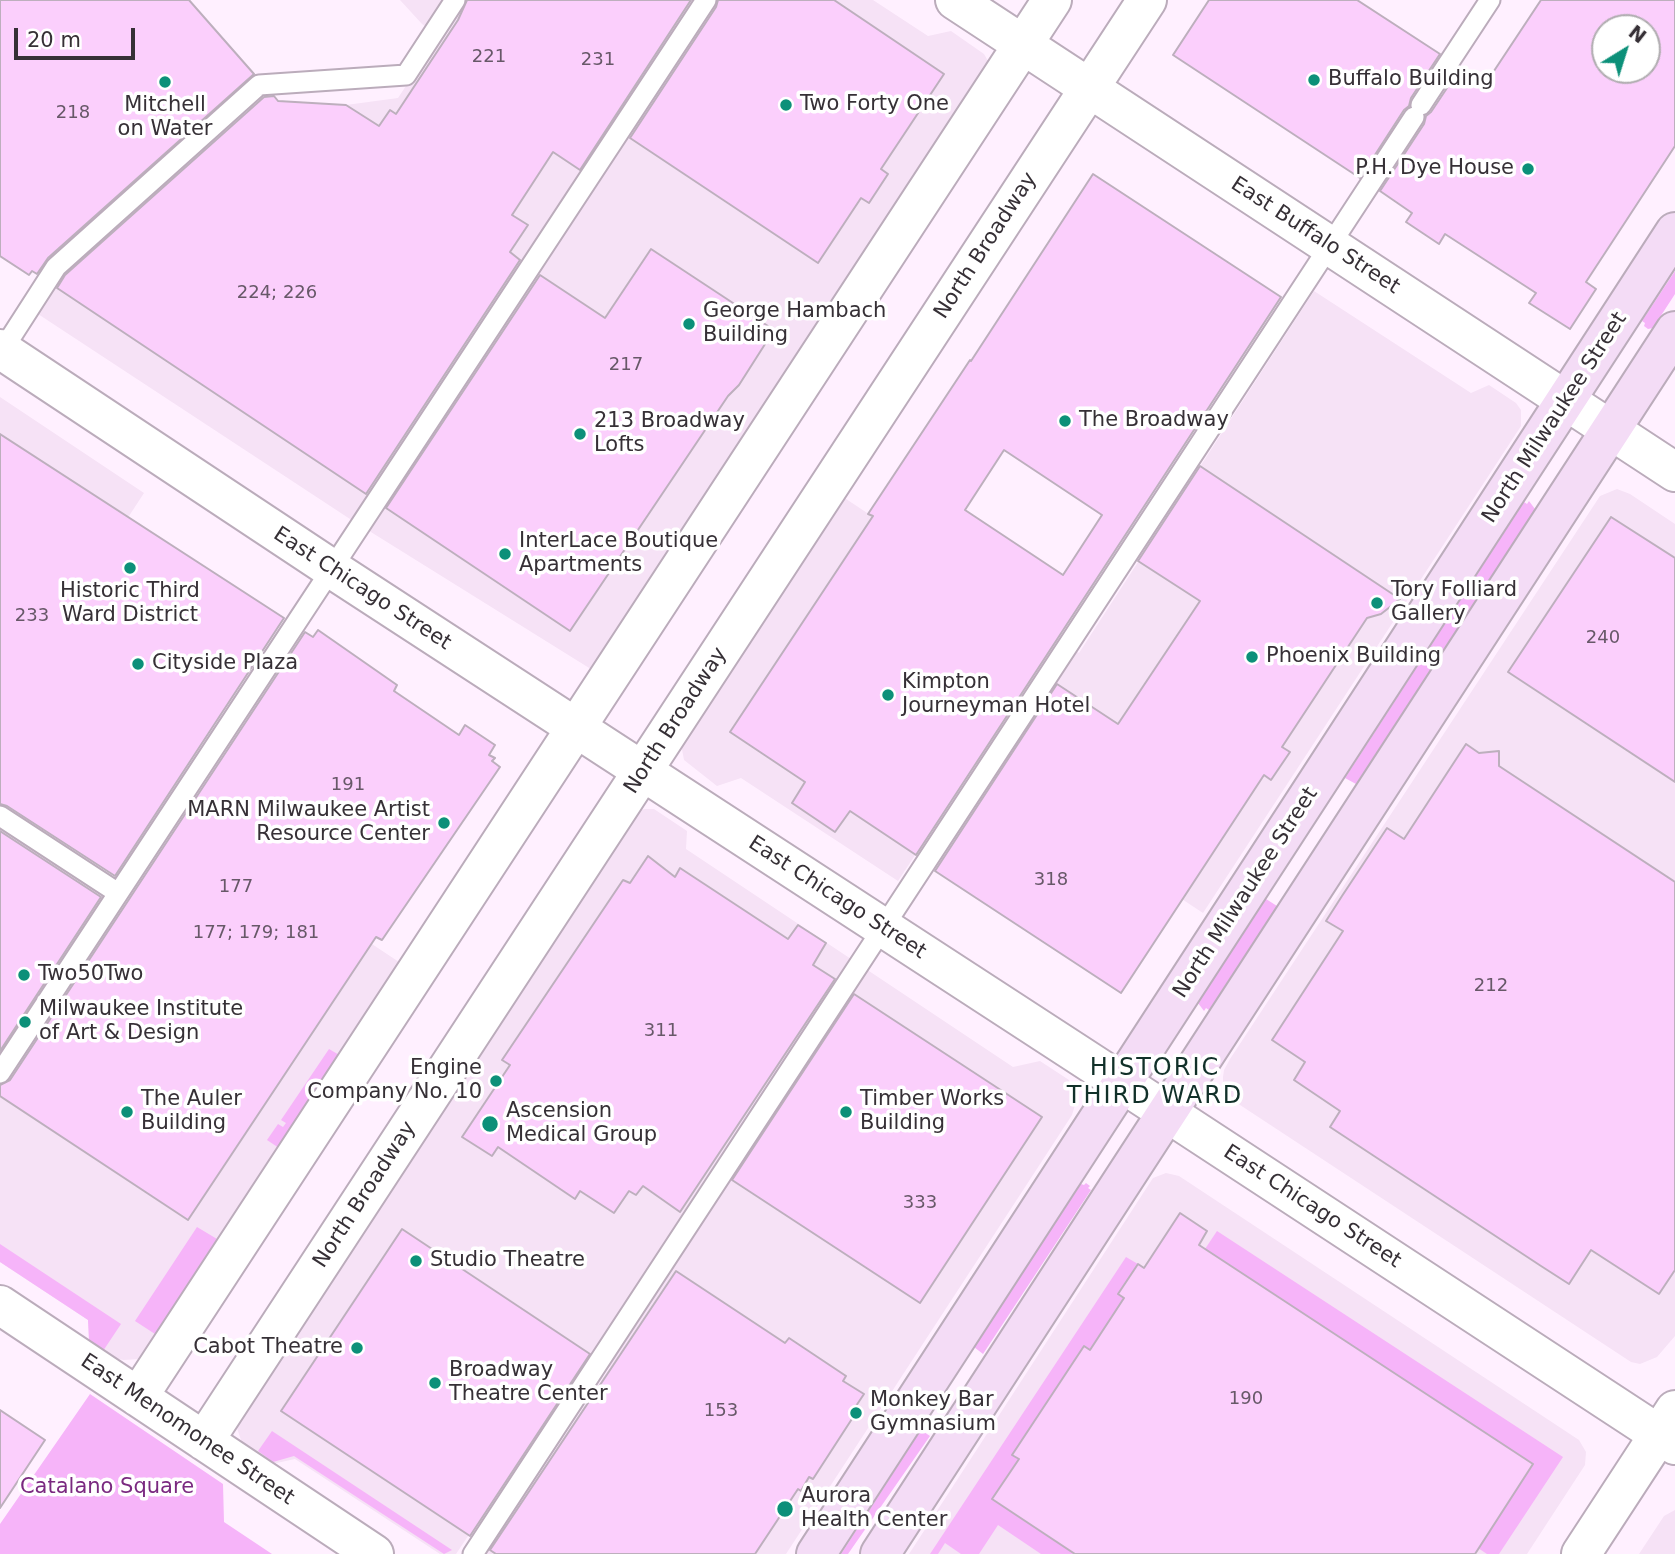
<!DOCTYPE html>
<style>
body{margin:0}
#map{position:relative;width:1675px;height:1554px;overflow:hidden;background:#fff0ff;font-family:"DejaVu Sans",sans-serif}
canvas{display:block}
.north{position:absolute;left:1591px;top:14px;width:70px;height:70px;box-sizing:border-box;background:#fff;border:2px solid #afacaf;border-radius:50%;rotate:38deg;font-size:19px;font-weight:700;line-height:28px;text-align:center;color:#363036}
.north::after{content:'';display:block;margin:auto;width:24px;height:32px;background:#0c9079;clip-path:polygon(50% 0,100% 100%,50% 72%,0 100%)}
.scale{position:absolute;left:14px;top:28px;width:121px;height:32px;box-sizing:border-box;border:4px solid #363036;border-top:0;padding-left:9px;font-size:21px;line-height:24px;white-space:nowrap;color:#363036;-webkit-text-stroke:5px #fff;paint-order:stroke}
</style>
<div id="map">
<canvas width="1675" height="1554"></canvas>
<div class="north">N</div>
<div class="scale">20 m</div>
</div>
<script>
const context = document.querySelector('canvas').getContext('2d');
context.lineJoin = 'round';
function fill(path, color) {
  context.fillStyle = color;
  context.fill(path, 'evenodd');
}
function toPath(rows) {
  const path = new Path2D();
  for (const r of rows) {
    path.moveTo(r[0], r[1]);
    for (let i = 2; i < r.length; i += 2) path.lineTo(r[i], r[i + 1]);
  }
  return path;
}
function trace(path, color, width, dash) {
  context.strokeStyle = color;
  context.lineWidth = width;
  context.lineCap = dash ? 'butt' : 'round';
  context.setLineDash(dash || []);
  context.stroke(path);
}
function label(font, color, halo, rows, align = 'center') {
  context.font = font + ' "DejaVu Sans",sans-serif';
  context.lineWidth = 7;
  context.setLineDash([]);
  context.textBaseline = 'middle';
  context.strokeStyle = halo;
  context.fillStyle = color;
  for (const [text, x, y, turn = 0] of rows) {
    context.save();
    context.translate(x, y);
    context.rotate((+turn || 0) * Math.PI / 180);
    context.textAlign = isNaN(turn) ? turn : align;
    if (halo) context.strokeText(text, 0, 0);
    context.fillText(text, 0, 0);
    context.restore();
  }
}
fill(toPath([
 [400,0,873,0,928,36,951,31,984,54,988,61,988,66,594,671,350,519,38,314,64,274,263,100,346,105,398,98,439,36,422,24],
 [1314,291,1471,393,1489,385,1516,403,1521,410,1521,426,1203,913,976,763,898,881,741,778,717,786,684,760,681,744,840,495,1079,653],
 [0,397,144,493,0,714],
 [1617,489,1630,494,1675,524,1675,1336,1657,1357,1640,1364,1631,1362,1237,1103,1223,1086,1223,1077,1224,1070,1230,1059,1600,496],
 [645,809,654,809,687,831,686,849,1013,1067,1040,1061,1069,1080,1075,1096,1075,1105,1072,1115,786,1554,486,1554,610,1367,590,1354,456,1554,440,1554,295,1459,272,1464,242,1443,236,1425,638,811],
 [184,819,405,966,145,1354,138,1359,124,1360,114,1358,89,1340,88,1320,0,1262,0,825,123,911],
 [1166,1173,1179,1176,1579,1440,1586,1452,1585,1465,1527,1554,909,1554,1153,1178],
 [1675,1510,1675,1554,1639,1554,1664,1516]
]), '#f6e2f6');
fill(toPath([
 [1675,271,1675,294,1653,328,1648,329,1644,326,1645,323,1642,321],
 [1529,501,1535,509,1356,784,1345,778,1524,502,1527,504],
 [1266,899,1277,906,1209,1010,1206,1008,1204,1011,1198,1003],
 [329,1049,341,1056,279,1148,267,1140,278,1124,283,1127,286,1123,281,1120],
 [1086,1183,1090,1186,1088,1188,1091,1190,983,1354,974,1347,1081,1184,1084,1185],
 [197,1227,217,1239,155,1334,135,1321],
 [1217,1231,1563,1457,1499,1554,1487,1554,1478,1548,1533,1464,1205,1249],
 [0,1244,121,1324,103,1351,89,1340,88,1320,0,1262],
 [1126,1257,1138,1264,1118,1294,1124,1298,1090,1350,1085,1346,1013,1455,1019,1459,992,1499,1075,1554,1041,1554,998,1525,979,1554,961,1554,945,1543,938,1554,930,1554],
 [90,1394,223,1484,224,1522,272,1554,0,1554,0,1524],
 [921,1430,930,1436,848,1554,841,1554],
 [272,1431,452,1550,444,1554,294,1456,273,1462,258,1451]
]), '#f6b4f9');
const building = toPath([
 [0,0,189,0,254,74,48,258,37,274,32,271,29,275,0,256,0,0],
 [467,0,691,0,580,170,553,152,512,215,528,225,510,252,520,260,366,494,57,288,65,275,264,97,274,96,278,101,346,105,379,126,390,110,396,114,458,20,467,0],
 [718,0,834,0,944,74,881,169,888,174,869,203,861,198,818,263,630,138,716,7,718,0],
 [1209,0,1357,0,1440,54,1411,98,1409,106,1404,110,1360,178,1173,55,1209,0],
 [1541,0,1675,0,1675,146,1586,282,1596,289,1570,329,1529,303,1536,293,1445,234,1439,244,1406,222,1412,213,1380,191,1424,124,1426,116,1431,112,1461,67,1486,83,1541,0],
 [1605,28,1647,28,1647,70,1605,70,1605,28],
 [1093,174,1281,297,916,855,850,811,835,832,792,803,805,782,730,732,873,516,868,514,970,360,971,361,1093,174],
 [1004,450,1102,515,1063,575,965,510,1004,450],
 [651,249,774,330,739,385,728,396,570,631,386,508,540,275,605,318,651,249],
 [0,434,284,618,115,876,7,806,0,804,0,434],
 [1200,466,1400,599,1381,614,1367,618,1282,747,1290,752,1271,780,1264,775,1121,993,935,871,1057,684,1118,724,1200,601,1138,561,1200,466],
 [1611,517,1675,558,1675,782,1508,672,1611,517],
 [318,630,397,685,394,691,459,735,465,725,495,745,489,755,495,758,492,761,500,767,382,940,376,937,188,1220,0,1096,0,1085,10,1080,305,632,313,637,318,630],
 [1466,744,1479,753,1499,751,1499,766,1675,882,1675,1270,1659,1294,1591,1250,1569,1284,1541,1266,1330,1127,1340,1111,1294,1080,1305,1062,1272,1040,1343,931,1326,921,1342,896,1387,828,1404,839,1466,744],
 [0,831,101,897,0,1051,0,831],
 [648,856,675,877,680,868,788,939,798,925,826,943,813,965,835,979,680,1212,643,1186,636,1195,629,1191,614,1213,580,1191,575,1199,498,1147,492,1156,462,1137,510,1065,502,1060,623,880,630,883,648,856],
 [854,994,1042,1117,920,1303,732,1180,854,994],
 [1180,1213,1207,1231,1199,1245,1533,1464,1475,1554,1075,1554,992,1499,1019,1459,1012,1455,1084,1346,1090,1350,1124,1298,1118,1294,1138,1264,1144,1268,1180,1213],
 [402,1229,590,1354,470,1536,281,1411,402,1229],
 [676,1271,785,1343,789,1338,846,1376,843,1381,864,1394,856,1406,859,1408,813,1479,809,1477,801,1491,798,1489,755,1554,496,1554,490,1550,676,1271],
 [0,1410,45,1440,0,1508,0,1410]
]);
fill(building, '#fbcffc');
trace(building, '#bdafbd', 2);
const service = toPath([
 [1421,105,1490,0],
 [2,351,56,267,259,85,406,75,455,0],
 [0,816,118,893],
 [0,1073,706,0],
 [473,1554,1414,117]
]);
const minor = toPath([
 [955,0,1675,472],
 [0,349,332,569,1122,1083],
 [0,1305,374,1554],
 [138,1397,1052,0],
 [204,1441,1147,0],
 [1581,1554,1675,1410]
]);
const tertiary = toPath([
 [1122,1083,1675,1445]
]);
const secondary = toPath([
 [816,1554,1675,232],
 [880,1554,1675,331]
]);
trace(service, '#bbacbb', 23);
trace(minor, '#bbacbb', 42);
trace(tertiary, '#bbacbb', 42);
trace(secondary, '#bbacbb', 42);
trace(service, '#fff', 19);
trace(minor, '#fff', 38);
trace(tertiary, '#fff', 38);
trace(secondary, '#f4dcf6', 38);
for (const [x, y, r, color] of [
 [1314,80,7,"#0c9079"],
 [165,82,7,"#0c9079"],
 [786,105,7,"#0c9079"],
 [1528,169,7,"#0c9079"],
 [689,324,7,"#0c9079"],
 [1065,421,7,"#0c9079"],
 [580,434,7,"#0c9079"],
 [505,554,7,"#0c9079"],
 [130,568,7,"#0c9079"],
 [1377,603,7,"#0c9079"],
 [1252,657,7,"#0c9079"],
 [138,664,7,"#0c9079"],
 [888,695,7,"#0c9079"],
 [444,823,7,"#0c9079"],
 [24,975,7,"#0c9079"],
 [25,1022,7,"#0c9079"],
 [496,1081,7,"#0c9079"],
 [127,1112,7,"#0c9079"],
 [846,1112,7,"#0c9079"],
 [490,1124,9,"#0c9079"],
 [416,1261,7,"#0c9079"],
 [357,1348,7,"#0c9079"],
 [435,1383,7,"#0c9079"],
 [856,1413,7,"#0c9079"],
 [785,1509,9,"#0c9079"]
]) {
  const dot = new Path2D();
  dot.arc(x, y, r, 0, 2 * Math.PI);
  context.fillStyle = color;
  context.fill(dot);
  trace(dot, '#fff', 2.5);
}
label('18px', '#675868', null, [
 ["221",489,57],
 ["231",598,60],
 ["218",73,113],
 ["224; 226",277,293],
 ["217",626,365],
 ["233",32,616],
 ["240",1603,638],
 ["191",348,785],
 ["318",1051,880],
 ["177",236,887],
 ["177; 179; 181",256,933],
 ["212",1491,986],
 ["311",661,1031],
 ["333",920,1203],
 ["190",1246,1399],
 ["153",721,1411]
]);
label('21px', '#363036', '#fff', [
 ["Buffalo Building",1328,80],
 ["Two Forty One",800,105],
 ["Mitchell",165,106,"center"],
 ["on Water",165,130,"center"],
 ["P.H. Dye House",1514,169,"right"],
 ["George Hambach",703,312],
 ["Building",703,336],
 ["The Broadway",1079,421],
 ["213 Broadway",594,422],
 ["Lofts",594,446],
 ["InterLace Boutique",519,542],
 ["Apartments",519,566],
 ["Tory Folliard",1391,591],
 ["Gallery",1391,615],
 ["Historic Third",130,592,"center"],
 ["Ward District",130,616,"center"],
 ["Phoenix Building",1266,657],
 ["Cityside Plaza",152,664],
 ["Kimpton",902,683],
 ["Journeyman Hotel",902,707],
 ["MARN Milwaukee Artist",430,811,"right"],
 ["Resource Center",430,835,"right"],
 ["Two50Two",38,975],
 ["Milwaukee Institute",39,1010],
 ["of Art & Design",39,1034],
 ["Engine",482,1069,"right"],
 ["Company No. 10",482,1093,"right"],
 ["The Auler",141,1100],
 ["Building",141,1124],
 ["Timber Works",860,1100],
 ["Building",860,1124],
 ["Ascension",506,1112],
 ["Medical Group",506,1136],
 ["Studio Theatre",430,1261],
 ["Cabot Theatre",343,1348,"right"],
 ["Broadway",449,1371],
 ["Theatre Center",449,1395],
 ["Monkey Bar",870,1401],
 ["Gymnasium",870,1425],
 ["Aurora",801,1497],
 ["Health Center",801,1521]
], 'left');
label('21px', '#363036', '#fff', [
 ["East Buffalo Street",1315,236,33],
 ["North Broadway",986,246,-57],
 ["North Milwaukee Street",1555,418,-57],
 ["East Chicago Street",362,589,33],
 ["North Broadway",676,721,-57],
 ["North Milwaukee Street",1246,893,-57],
 ["East Chicago Street",837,898,33],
 ["North Broadway",365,1195,-57],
 ["East Chicago Street",1312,1207,33],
 ["East Menomonee Street",187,1430,34]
]);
label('21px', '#7a2980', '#fff', [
 ["Catalano Square",107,1488]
]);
context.letterSpacing = '2px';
label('24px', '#113029', '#fff', [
 ["HISTORIC",1155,1069],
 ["THIRD WARD",1155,1097]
]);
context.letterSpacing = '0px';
</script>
